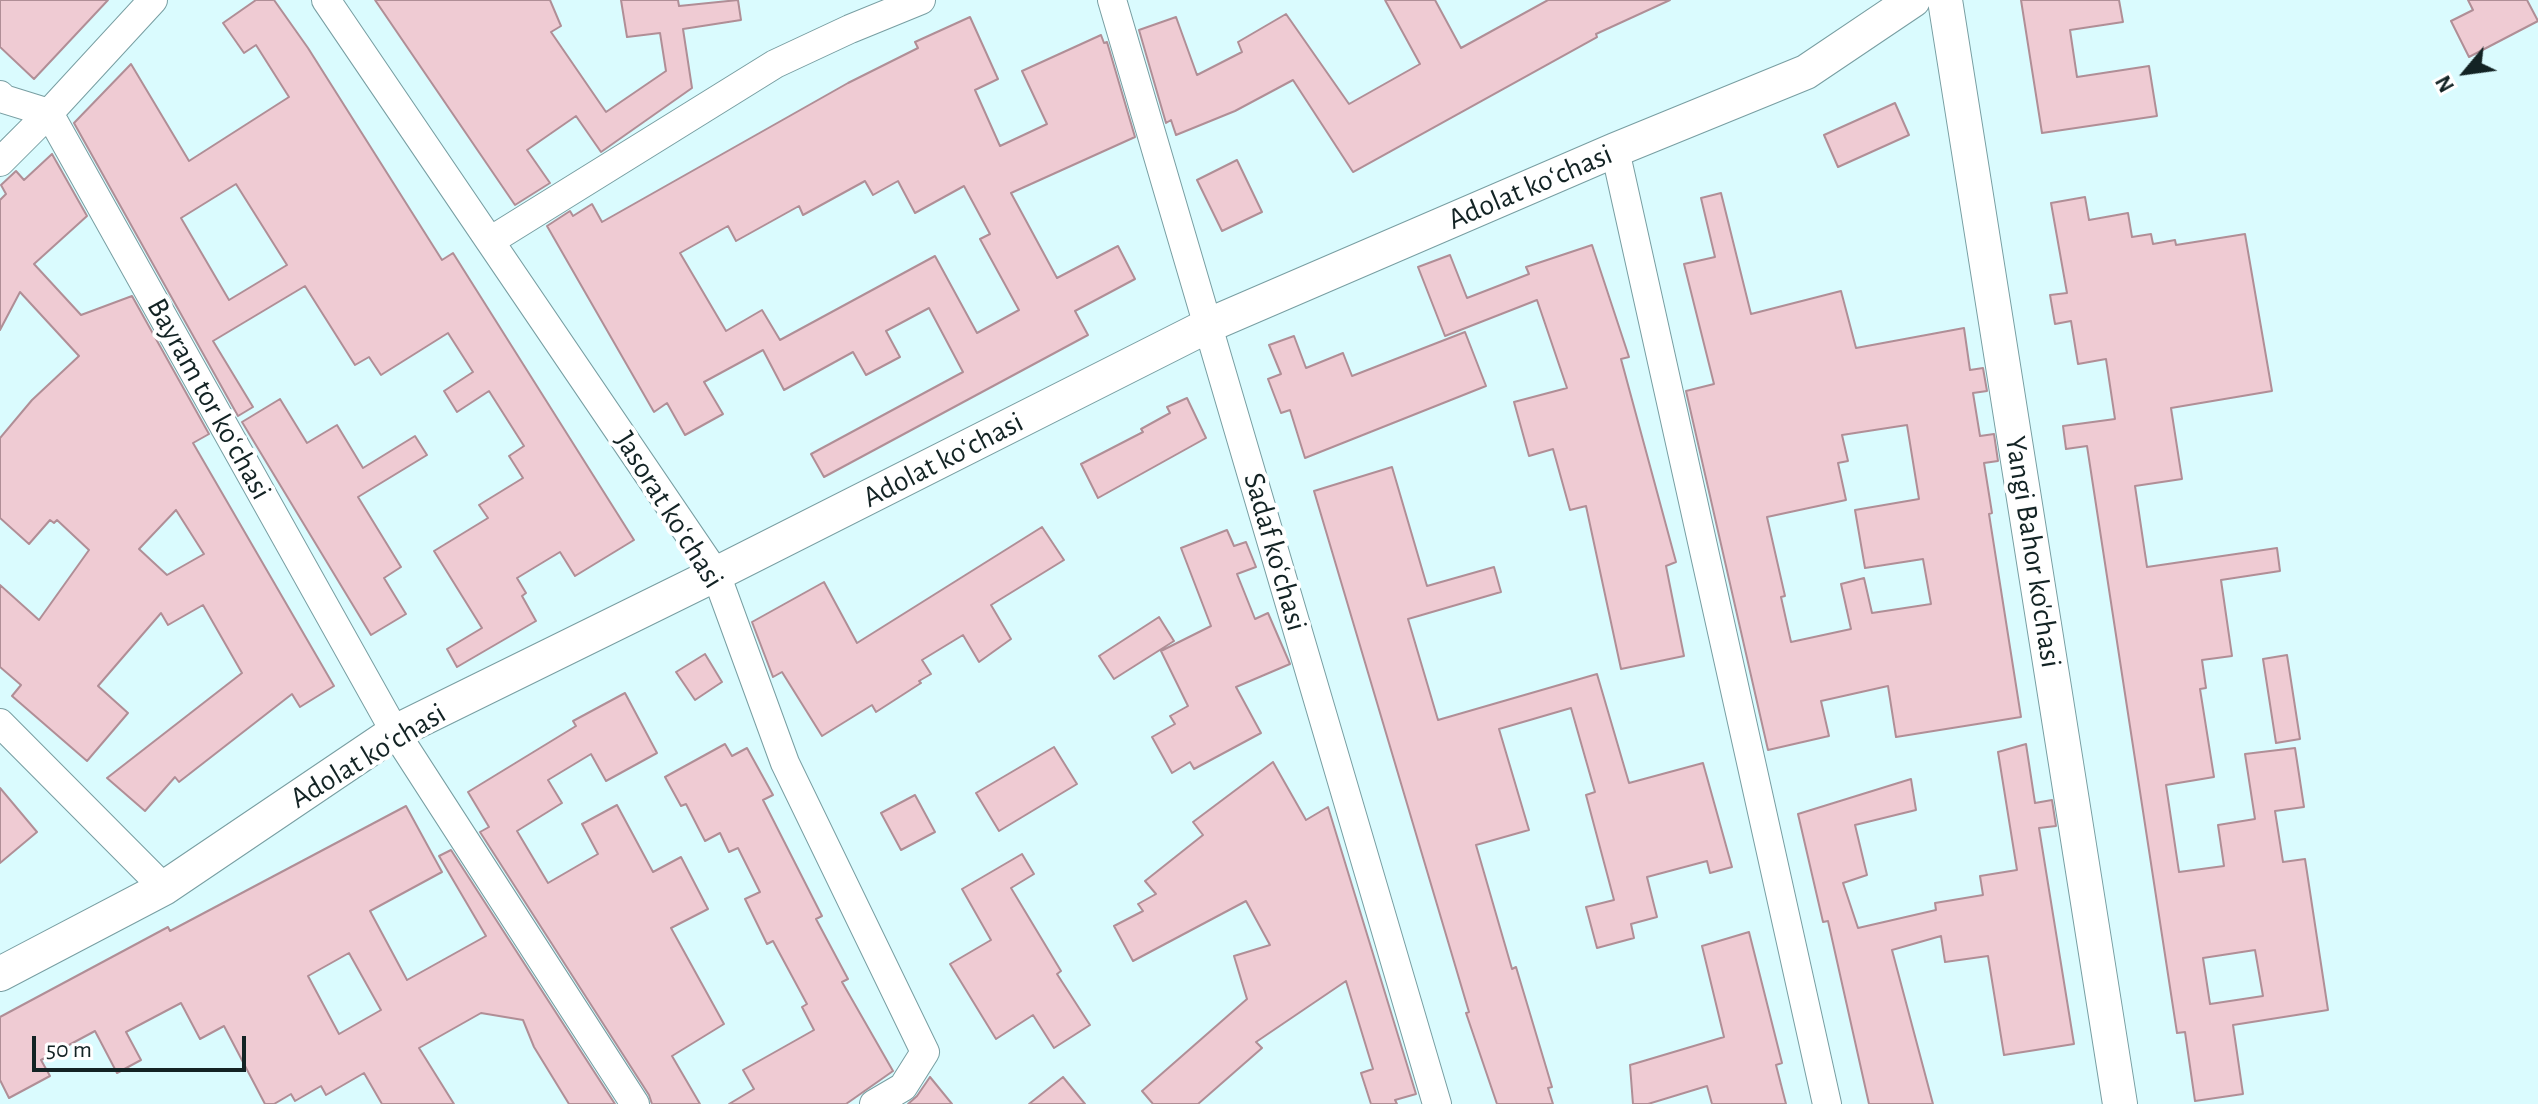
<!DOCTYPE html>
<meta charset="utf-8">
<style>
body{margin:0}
#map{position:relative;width:2538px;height:1104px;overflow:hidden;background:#dafbfe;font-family:"Alegreya Sans",sans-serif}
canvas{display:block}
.north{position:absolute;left:2426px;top:32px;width:80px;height:80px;-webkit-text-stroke:6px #fff;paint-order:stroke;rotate:241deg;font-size:22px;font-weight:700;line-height:32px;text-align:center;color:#132324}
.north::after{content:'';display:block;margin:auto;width:28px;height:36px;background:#132324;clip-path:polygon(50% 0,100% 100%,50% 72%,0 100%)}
.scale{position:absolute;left:32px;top:1036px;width:214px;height:36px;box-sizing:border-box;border:4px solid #132324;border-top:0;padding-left:10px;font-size:24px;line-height:28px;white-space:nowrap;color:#132324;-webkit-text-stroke:6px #fff;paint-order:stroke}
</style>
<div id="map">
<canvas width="2538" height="1104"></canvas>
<div class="north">N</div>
<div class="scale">50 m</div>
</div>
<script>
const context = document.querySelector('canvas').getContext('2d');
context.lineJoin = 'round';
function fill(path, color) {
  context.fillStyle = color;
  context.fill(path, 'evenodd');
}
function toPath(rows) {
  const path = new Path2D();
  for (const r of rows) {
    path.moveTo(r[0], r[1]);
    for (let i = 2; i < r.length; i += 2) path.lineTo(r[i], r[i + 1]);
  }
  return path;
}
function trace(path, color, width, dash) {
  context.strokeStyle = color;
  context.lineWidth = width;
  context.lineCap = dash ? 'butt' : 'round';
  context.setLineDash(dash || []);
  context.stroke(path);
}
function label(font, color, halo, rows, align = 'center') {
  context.font = font + ' "Alegreya Sans",sans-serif';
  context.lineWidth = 8;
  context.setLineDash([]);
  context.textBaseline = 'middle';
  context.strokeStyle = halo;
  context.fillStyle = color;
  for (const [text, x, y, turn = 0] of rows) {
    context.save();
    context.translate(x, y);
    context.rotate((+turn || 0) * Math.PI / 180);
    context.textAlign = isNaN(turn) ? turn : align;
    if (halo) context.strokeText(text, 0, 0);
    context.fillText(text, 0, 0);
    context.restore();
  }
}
const building = toPath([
 [0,0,108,0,34,79,0,47,0,0],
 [256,0,274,0,308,48,442,260,453,253,634,540,575,576,560,552,517,578,526,593,522,596,536,621,457,667,447,649,482,628,434,551,488,518,479,505,523,478,509,456,524,446,489,391,457,412,444,391,473,372,448,333,381,375,369,357,355,365,305,286,213,341,253,407,238,416,74,123,131,64,189,161,289,97,256,45,244,53,223,23,256,0],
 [236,184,287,265,229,300,181,218,236,184],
 [375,0,550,0,561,26,551,32,606,112,666,71,660,33,627,37,621,0,678,0,679,6,738,0,741,20,683,29,692,88,601,152,576,116,527,150,550,183,515,205,375,0],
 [1385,0,1435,0,1461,48,1548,0,1670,0,1596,34,1597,37,1353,172,1293,80,1235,111,1176,135,1171,120,1166,123,1139,30,1176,17,1197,75,1242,52,1238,42,1286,14,1349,104,1420,64,1385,0],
 [2021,0,2119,0,2123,22,2070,30,2077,77,2149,66,2157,116,2042,133,2021,0],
 [2468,0,2527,0,2538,21,2469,57,2451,21,2473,10,2468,0],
 [970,17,998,79,975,90,1000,146,1047,124,1022,71,1101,35,1104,43,1107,42,1135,137,1011,193,1057,278,1118,246,1135,279,1075,311,1088,335,824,477,811,454,963,372,929,308,886,331,900,357,866,375,853,352,784,390,763,350,704,382,723,414,685,435,667,403,654,412,547,226,570,211,573,216,592,204,602,222,848,83,918,48,915,42,970,17],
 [865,181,873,195,898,181,915,213,964,186,990,234,980,239,1019,310,977,333,935,256,780,340,762,310,726,331,680,253,728,226,736,241,799,206,803,215,865,181],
 [1895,103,1909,135,1838,167,1824,135,1895,103],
 [52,154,87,216,34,264,81,315,132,296,209,434,193,443,334,686,300,707,292,694,179,782,175,777,145,811,107,778,242,673,203,605,168,625,161,613,98,686,128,713,87,761,12,696,21,685,0,667,0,585,39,620,89,550,57,520,54,523,50,520,29,544,0,518,0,438,32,400,79,356,20,292,0,330,0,200,6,194,1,185,16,171,24,180,52,154],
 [176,510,204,554,167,575,139,549,176,510],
 [1237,160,1262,212,1222,231,1197,180,1237,160],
 [1721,193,1751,314,1841,291,1856,348,1964,328,1970,370,1983,368,1987,391,1973,393,1980,436,1994,434,1998,461,1984,463,1992,513,1989,514,2021,717,1896,737,1888,686,1821,701,1829,736,1768,750,1686,391,1714,384,1684,264,1715,257,1701,198,1721,193],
 [1907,425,1919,499,1855,510,1865,568,1923,559,1931,604,1872,613,1864,578,1841,584,1851,629,1791,642,1781,597,1785,596,1767,517,1846,500,1838,463,1848,461,1842,435,1907,425],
 [2085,197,2089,220,2128,213,2132,237,2151,234,2153,244,2175,240,2176,245,2245,234,2272,391,2171,408,2182,479,2135,486,2147,567,2277,548,2280,571,2221,580,2232,656,2202,660,2206,688,2200,689,2214,777,2166,785,2179,872,2224,866,2218,825,2255,819,2245,754,2295,748,2304,807,2275,811,2283,862,2305,859,2328,1010,2233,1025,2243,1094,2195,1101,2185,1032,2177,1033,2087,446,2066,449,2063,426,2115,419,2106,359,2078,364,2071,321,2055,324,2050,295,2067,293,2051,203,2085,197],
 [2255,950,2263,996,2210,1004,2203,958,2255,950],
 [1592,245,1629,357,1621,359,1676,562,1666,566,1684,656,1621,669,1586,506,1570,510,1553,449,1529,456,1514,402,1567,388,1537,300,1445,336,1418,267,1450,255,1467,298,1529,274,1526,267,1592,245],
 [1465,332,1486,386,1305,458,1290,410,1281,413,1268,379,1281,374,1269,345,1294,336,1306,368,1343,353,1352,376,1465,332],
 [1187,398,1206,438,1098,498,1081,464,1143,432,1141,429,1170,413,1167,407,1187,398],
 [280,399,307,443,337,425,363,468,415,436,427,455,358,497,401,567,384,578,406,614,371,635,242,422,280,399],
 [1392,467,1427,586,1494,567,1501,592,1408,619,1438,720,1597,674,1629,783,1703,763,1732,867,1710,873,1707,861,1647,877,1657,917,1631,924,1634,938,1597,948,1586,907,1614,900,1586,795,1595,792,1571,708,1499,729,1529,830,1476,845,1512,969,1516,967,1552,1087,1548,1088,1553,1104,1497,1104,1466,1013,1469,1012,1314,491,1392,467],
 [1042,527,1064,560,991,605,1011,639,979,662,963,635,922,660,931,674,919,681,921,683,876,712,872,705,822,736,782,672,773,677,752,622,824,582,857,643,1042,527],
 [1227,530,1234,546,1246,542,1256,567,1237,574,1255,619,1268,613,1290,664,1236,687,1261,733,1194,769,1190,762,1172,773,1152,737,1175,724,1170,716,1188,706,1161,651,1211,626,1181,548,1227,530],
 [1159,617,1174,641,1114,679,1099,656,1159,617],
 [705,654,722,682,695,700,676,672,705,654],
 [2287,655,2300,739,2276,743,2263,659,2287,655],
 [625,693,657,753,606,781,591,754,548,780,562,803,517,831,548,883,598,854,582,824,617,805,653,872,681,857,708,909,671,928,724,1024,672,1056,700,1104,652,1104,649,1095,480,832,489,827,468,792,576,726,573,721,625,693],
 [725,744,732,756,747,748,773,795,763,800,822,916,816,919,848,979,842,982,893,1071,846,1104,729,1104,754,1089,743,1070,814,1030,802,1007,807,1004,773,941,767,944,745,899,760,892,738,848,729,852,720,833,705,841,686,804,681,806,665,777,725,744],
 [2026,744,2035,803,2052,800,2056,826,2039,828,2074,1044,2004,1055,1988,956,1945,962,1941,936,1892,950,1933,1104,1869,1104,1828,921,1823,922,1798,814,1911,779,1916,810,1855,825,1867,875,1843,883,1858,928,1936,910,1935,903,1983,895,1980,876,2017,870,1998,752,2026,744],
 [1054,747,1077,784,999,831,976,793,1054,747],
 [1273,762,1306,820,1328,807,1416,1094,1395,1100,1397,1104,1371,1104,1361,1073,1373,1069,1346,981,1256,1042,1262,1048,1198,1104,1153,1104,1142,1091,1247,999,1234,956,1270,945,1246,901,1133,961,1114,926,1143,911,1138,904,1156,894,1145,881,1203,835,1193,822,1273,762],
 [0,788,37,832,0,863,0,788],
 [915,795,935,832,901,850,881,813,915,795],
 [406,806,442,872,370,911,407,980,486,936,439,856,451,850,615,1104,569,1104,534,1047,523,1020,481,1013,419,1048,454,1104,382,1104,364,1073,326,1095,321,1086,295,1101,291,1094,274,1104,265,1104,224,1026,200,1039,181,1003,126,1032,141,1060,117,1073,95,1031,41,1060,50,1076,9,1098,0,1080,0,1017,168,927,170,931,406,806],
 [349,953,381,1010,339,1034,308,976,349,953],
 [1022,854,1034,874,1011,888,1061,971,1057,974,1090,1025,1054,1048,1033,1015,996,1039,950,964,991,940,962,889,1022,854],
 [1749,932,1782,1063,1776,1065,1786,1104,1712,1104,1707,1086,1648,1104,1633,1104,1630,1065,1724,1037,1702,946,1749,932],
 [930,1077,952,1104,908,1104,917,1096,930,1077],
 [1063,1077,1085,1104,1029,1104,1063,1077]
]);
fill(building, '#efcbd3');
trace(building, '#b08e96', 2);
const minor = toPath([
 [326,0,716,574,785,763,925,1052,903,1087,874,1104],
 [1112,0,1437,1104],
 [0,95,4,99,49,113,395,732,635,1104],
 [1615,150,1827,1104],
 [0,162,49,113,153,0],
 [490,241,775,64,850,29,921,0],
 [0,723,164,888]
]);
const tertiary = toPath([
 [1945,0,2120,1104],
 [0,974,164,888,395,732,716,574,1209,325,1615,150,1806,72,1913,0]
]);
trace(minor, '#789ea2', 30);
trace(tertiary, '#789ea2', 36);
trace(minor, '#fff', 28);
trace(tertiary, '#fff', 34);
label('30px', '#132324', '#fff', [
 ["Adolat koʻchasi",1530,187,-23],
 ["Bayram tor koʻchasi",209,399,61],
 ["Adolat koʻchasi",943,460,-27],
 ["Jasorat koʻchasi",669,510,58],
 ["Sadaf koʻchasi",1275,552,74],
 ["Yangi Bahor ko'chasi",2033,552,81],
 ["Adolat koʻchasi",368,756,-31]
]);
</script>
